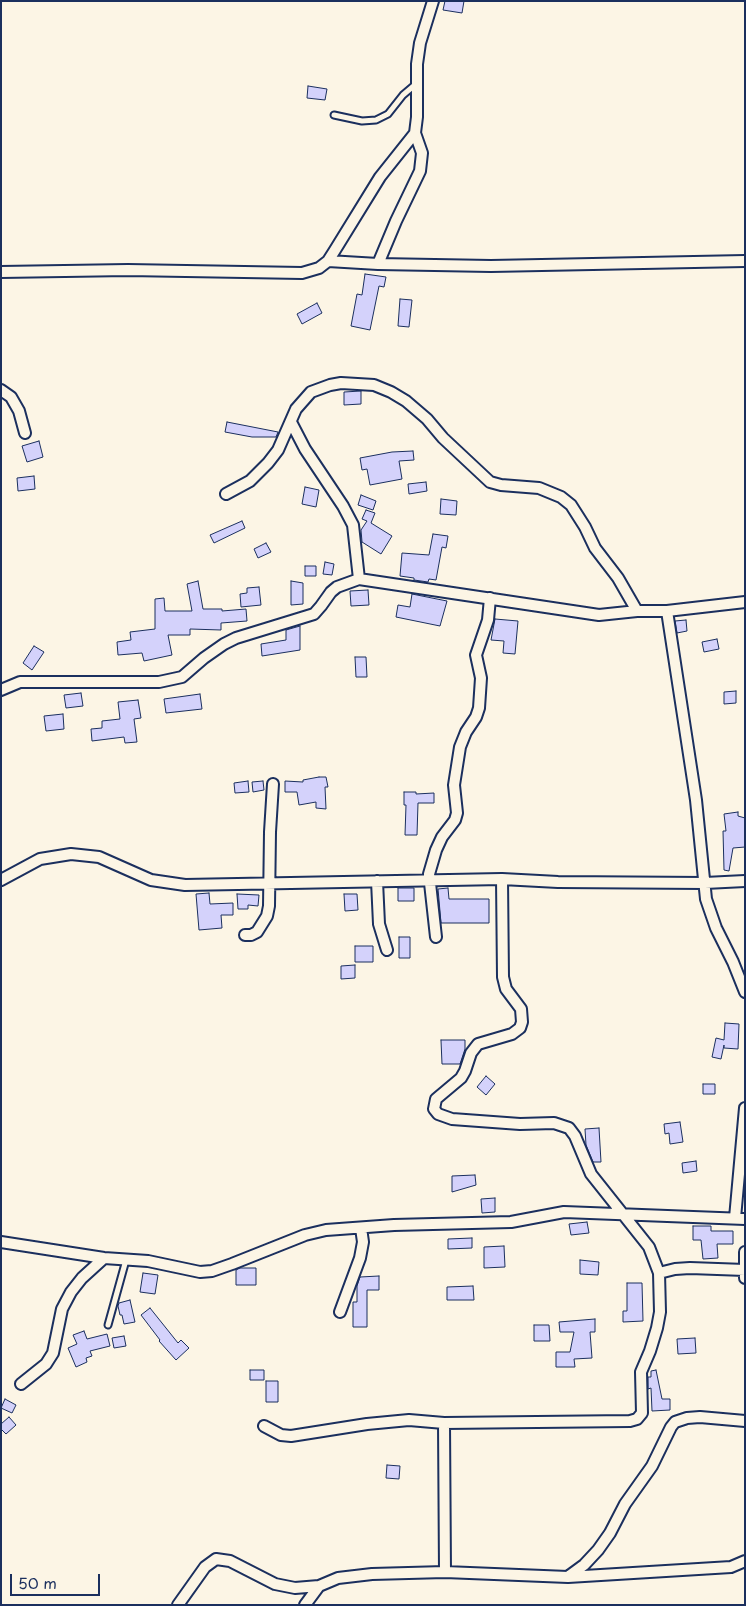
<!DOCTYPE html>
<style>
body{margin:0}
#map{position:relative;width:746px;height:1606px;overflow:hidden;background:#fcf5e5;font-family:"Playpen Sans",sans-serif}
canvas{display:block}
.frame{position:absolute;inset:0;border:2px solid #1b2f5e;pointer-events:none}
.scale{position:absolute;left:10px;top:1574px;width:90px;height:22px;box-sizing:border-box;border:2px solid #1b2f5e;border-top:0;padding-left:6px;font-size:15px;line-height:18px;white-space:nowrap;color:#1b2f5e;-webkit-text-stroke:4px #fcf5e5;paint-order:stroke}
</style>
<div id="map">
<canvas width="746" height="1606"></canvas>
<div class="frame"></div>
<div class="scale">50 m</div>
</div>
<script>
const context = document.querySelector('canvas').getContext('2d');
context.lineJoin = 'round';
function fill(path, color) {
  context.fillStyle = color;
  context.fill(path, 'evenodd');
}
function toPath(rows) {
  const path = new Path2D();
  for (const r of rows) {
    path.moveTo(r[0], r[1]);
    for (let i = 2; i < r.length; i += 2) path.lineTo(r[i], r[i + 1]);
  }
  return path;
}
function trace(path, color, width, dash) {
  context.strokeStyle = color;
  context.lineWidth = width;
  context.lineCap = dash ? 'butt' : 'round';
  context.setLineDash(dash || []);
  context.stroke(path);
}
const building = toPath([
 [445,1,464,1,462,13,443,10,445,1],
 [308,86,327,89,325,100,307,98,308,86],
 [365,274,386,277,384,287,379,286,370,330,351,326,357,294,362,295,365,274],
 [400,299,412,300,409,327,398,326,400,299],
 [317,303,322,313,302,324,297,314,317,303],
 [361,391,361,404,344,405,344,392,361,391],
 [227,422,278,432,276,437,252,437,225,432,227,422],
 [39,441,43,457,27,462,22,446,39,441],
 [413,451,414,460,399,461,402,479,370,485,367,469,362,470,360,458,392,452,413,451],
 [34,476,35,489,18,491,17,478,34,476],
 [426,482,427,491,409,494,408,484,426,482],
 [305,487,319,490,316,507,302,504,305,487],
 [361,495,376,501,373,510,358,505,361,495],
 [441,499,457,501,456,515,440,514,441,499],
 [366,510,375,513,371,523,392,536,381,554,362,542,361,530,367,521,362,519,366,510],
 [242,521,245,528,214,543,210,535,242,521],
 [433,534,448,536,446,548,442,547,436,580,429,579,428,582,414,580,414,578,400,576,402,553,429,555,433,534],
 [266,543,271,552,258,558,254,549,266,543],
 [325,562,334,564,332,575,323,574,325,562],
 [305,566,316,566,316,576,305,576,305,566],
 [198,581,203,609,222,609,222,611,246,609,247,621,221,623,221,630,190,629,190,635,168,635,172,655,144,661,142,653,118,655,117,642,131,640,130,632,155,629,155,599,164,598,165,611,192,611,187,584,198,581],
 [291,581,303,583,303,604,291,605,291,581],
 [259,587,261,605,241,607,240,594,247,593,247,588,259,587],
 [368,590,369,605,351,606,350,591,368,590],
 [412,594,447,601,440,626,396,617,398,605,410,607,412,594],
 [495,619,518,621,515,654,503,653,504,641,491,640,495,619],
 [686,620,687,631,677,633,675,621,686,620],
 [300,626,300,650,262,656,261,644,286,640,286,630,300,626],
 [717,639,719,649,704,652,702,642,717,639],
 [34,646,44,652,32,670,23,663,34,646],
 [355,657,366,657,367,677,356,677,355,657],
 [736,691,736,703,724,704,724,692,736,691],
 [81,693,83,706,66,708,64,695,81,693],
 [200,694,202,709,166,713,164,699,200,694],
 [138,700,141,718,134,719,137,742,125,743,124,737,92,741,91,729,102,728,102,721,120,719,118,702,138,700],
 [63,714,64,729,46,731,44,716,63,714],
 [319,777,326,777,328,787,325,787,326,809,316,808,316,802,299,805,297,792,285,792,285,781,303,782,303,780,319,777],
 [248,781,249,792,235,793,234,783,248,781],
 [263,781,264,790,253,792,252,782,263,781],
 [404,792,416,792,416,794,434,793,434,803,418,803,417,835,405,835,406,805,404,805,404,792],
 [738,812,738,816,745,818,745,847,733,848,729,871,724,870,723,831,726,831,724,814,738,812],
 [398,888,414,888,414,901,398,901,398,888],
 [448,888,449,899,489,899,489,923,441,923,438,889,448,888],
 [209,893,210,904,233,903,233,915,221,915,222,928,199,930,196,894,209,893],
 [237,894,259,895,258,906,248,905,248,909,238,909,237,894],
 [344,894,357,894,358,910,345,911,344,894],
 [399,937,410,937,410,958,399,958,399,937],
 [355,946,373,946,373,962,355,962,355,946],
 [355,965,355,978,341,979,341,966,355,965],
 [725,1023,739,1024,738,1049,724,1048,724,1045,721,1059,712,1057,716,1038,724,1040,725,1023],
 [441,1040,465,1040,465,1049,460,1064,442,1064,441,1040],
 [486,1076,495,1084,486,1095,477,1087,486,1076],
 [703,1084,715,1084,715,1094,703,1094,703,1084],
 [680,1122,683,1142,670,1144,669,1133,665,1134,664,1124,680,1122],
 [599,1128,601,1162,593,1162,586,1145,585,1129,599,1128],
 [696,1161,697,1171,683,1173,682,1163,696,1161],
 [475,1175,476,1185,452,1192,452,1176,475,1175],
 [495,1198,495,1212,482,1213,481,1199,495,1198],
 [587,1222,589,1233,571,1235,569,1224,587,1222],
 [693,1226,711,1226,711,1231,733,1231,733,1244,717,1244,718,1258,703,1259,701,1240,693,1240,693,1226],
 [472,1238,472,1248,448,1249,448,1239,472,1238],
 [504,1246,505,1267,484,1268,484,1247,504,1246],
 [580,1260,599,1262,598,1275,580,1274,580,1260],
 [240,1268,256,1268,256,1285,236,1285,236,1270,240,1268],
 [143,1273,158,1275,155,1294,140,1292,143,1273],
 [379,1276,379,1290,367,1290,367,1327,353,1327,353,1302,357,1302,357,1286,360,1277,379,1276],
 [627,1283,642,1283,643,1321,623,1322,623,1311,627,1311,627,1283],
 [473,1286,474,1300,447,1300,447,1287,473,1286],
 [130,1300,135,1322,124,1324,122,1315,120,1315,118,1306,119,1303,130,1300],
 [150,1308,178,1343,181,1340,189,1348,176,1360,159,1341,160,1340,141,1315,150,1308],
 [595,1319,595,1332,590,1332,592,1358,574,1359,575,1367,556,1367,556,1352,570,1352,574,1332,560,1332,559,1322,595,1319],
 [534,1325,549,1325,550,1341,534,1341,534,1325],
 [84,1331,87,1339,107,1334,110,1346,90,1351,92,1356,86,1358,87,1362,76,1367,68,1348,77,1344,73,1335,84,1331],
 [124,1336,126,1346,114,1348,112,1338,124,1336],
 [695,1338,696,1353,678,1354,677,1339,695,1338],
 [250,1370,264,1370,264,1380,250,1380,250,1370],
 [656,1370,662,1399,670,1399,670,1410,652,1411,651,1388,648,1389,648,1377,651,1377,651,1371,656,1370],
 [266,1381,278,1381,278,1402,266,1402,266,1381],
 [5,1399,16,1405,12,1413,1,1408,5,1399],
 [9,1417,16,1425,6,1434,1,1429,1,1424,9,1417],
 [387,1465,400,1466,399,1479,386,1478,387,1465]
]);
fill(building, '#d4d2fb');
trace(building, '#1b2f5e', 1);
const service = toPath([
 [334,115,362,121,376,120,388,114,403,95,416,84],
 [108,1325,126,1260]
]);
const minor = toPath([
 [328,261,378,264,491,266,745,261],
 [378,264,396,221,420,171,422,153,415,133],
 [1,272,128,270,302,273,319,268,328,261,335,250,380,177,415,133,417,117,417,64,420,43,433,1],
 [1,390,11,397,19,411,25,433],
 [291,422,305,449,343,506,353,525,359,579],
 [226,494,250,481,268,463,278,450,296,409,311,392,330,385,341,383,374,385,391,392,406,401,427,419,443,438,490,482,501,485,539,488,561,497,571,505,585,527,595,548,618,578,637,611],
 [667,611,696,800,706,899,716,928,733,962,745,992],
 [1,690,20,682,159,682,182,677,204,658,224,644,236,638,314,614,321,606,331,592,337,587,359,579,599,615,637,611,667,611,745,602],
 [1,880,40,859,71,854,99,857,151,880,185,885,502,879,558,882,705,883,745,881],
 [377,881,379,924,387,950],
 [245,935,251,935,257,932,267,916,269,906,270,832,273,784],
 [436,937,429,874,436,850,442,837,455,820,457,813,454,785,460,747,466,732,476,717,479,708,481,678,476,655,488,620,490,598],
 [735,1218,745,1108],
 [1,1242,104,1258,148,1261,200,1272,212,1271,232,1264,305,1235,326,1230,394,1225,511,1222,564,1212,745,1219],
 [745,1252,745,1278],
 [659,1273,675,1269,690,1268,745,1270],
 [340,1312,360,1258,363,1242,361,1228],
 [21,1384,46,1364,53,1353,62,1309,71,1292,82,1278,104,1258],
 [444,1423,445,1572],
 [264,1426,281,1435,291,1436,367,1424,409,1420,444,1423,630,1421,637,1419,642,1413,641,1372,650,1351,657,1328,660,1312,659,1273,649,1247,591,1174,575,1136,569,1128,554,1123,520,1124,452,1119,438,1114,434,1109,436,1099,461,1078,465,1071,471,1053,478,1044,512,1034,520,1028,522,1022,521,1009,506,989,503,977,502,879],
 [569,1576,584,1565,598,1550,610,1533,625,1504,652,1466,671,1427,675,1422,687,1418,700,1417,745,1421],
 [178,1605,205,1567,216,1559,230,1561,275,1584,295,1588,319,1586,338,1578,372,1574,445,1572,568,1577,731,1567,745,1561],
 [305,1605,319,1586]
]);
trace(service, '#1b2f5e', 9);
trace(minor, '#1b2f5e', 14);
trace(service, '#fcf5e5', 5);
trace(minor, '#fcf5e5', 10);
</script>
